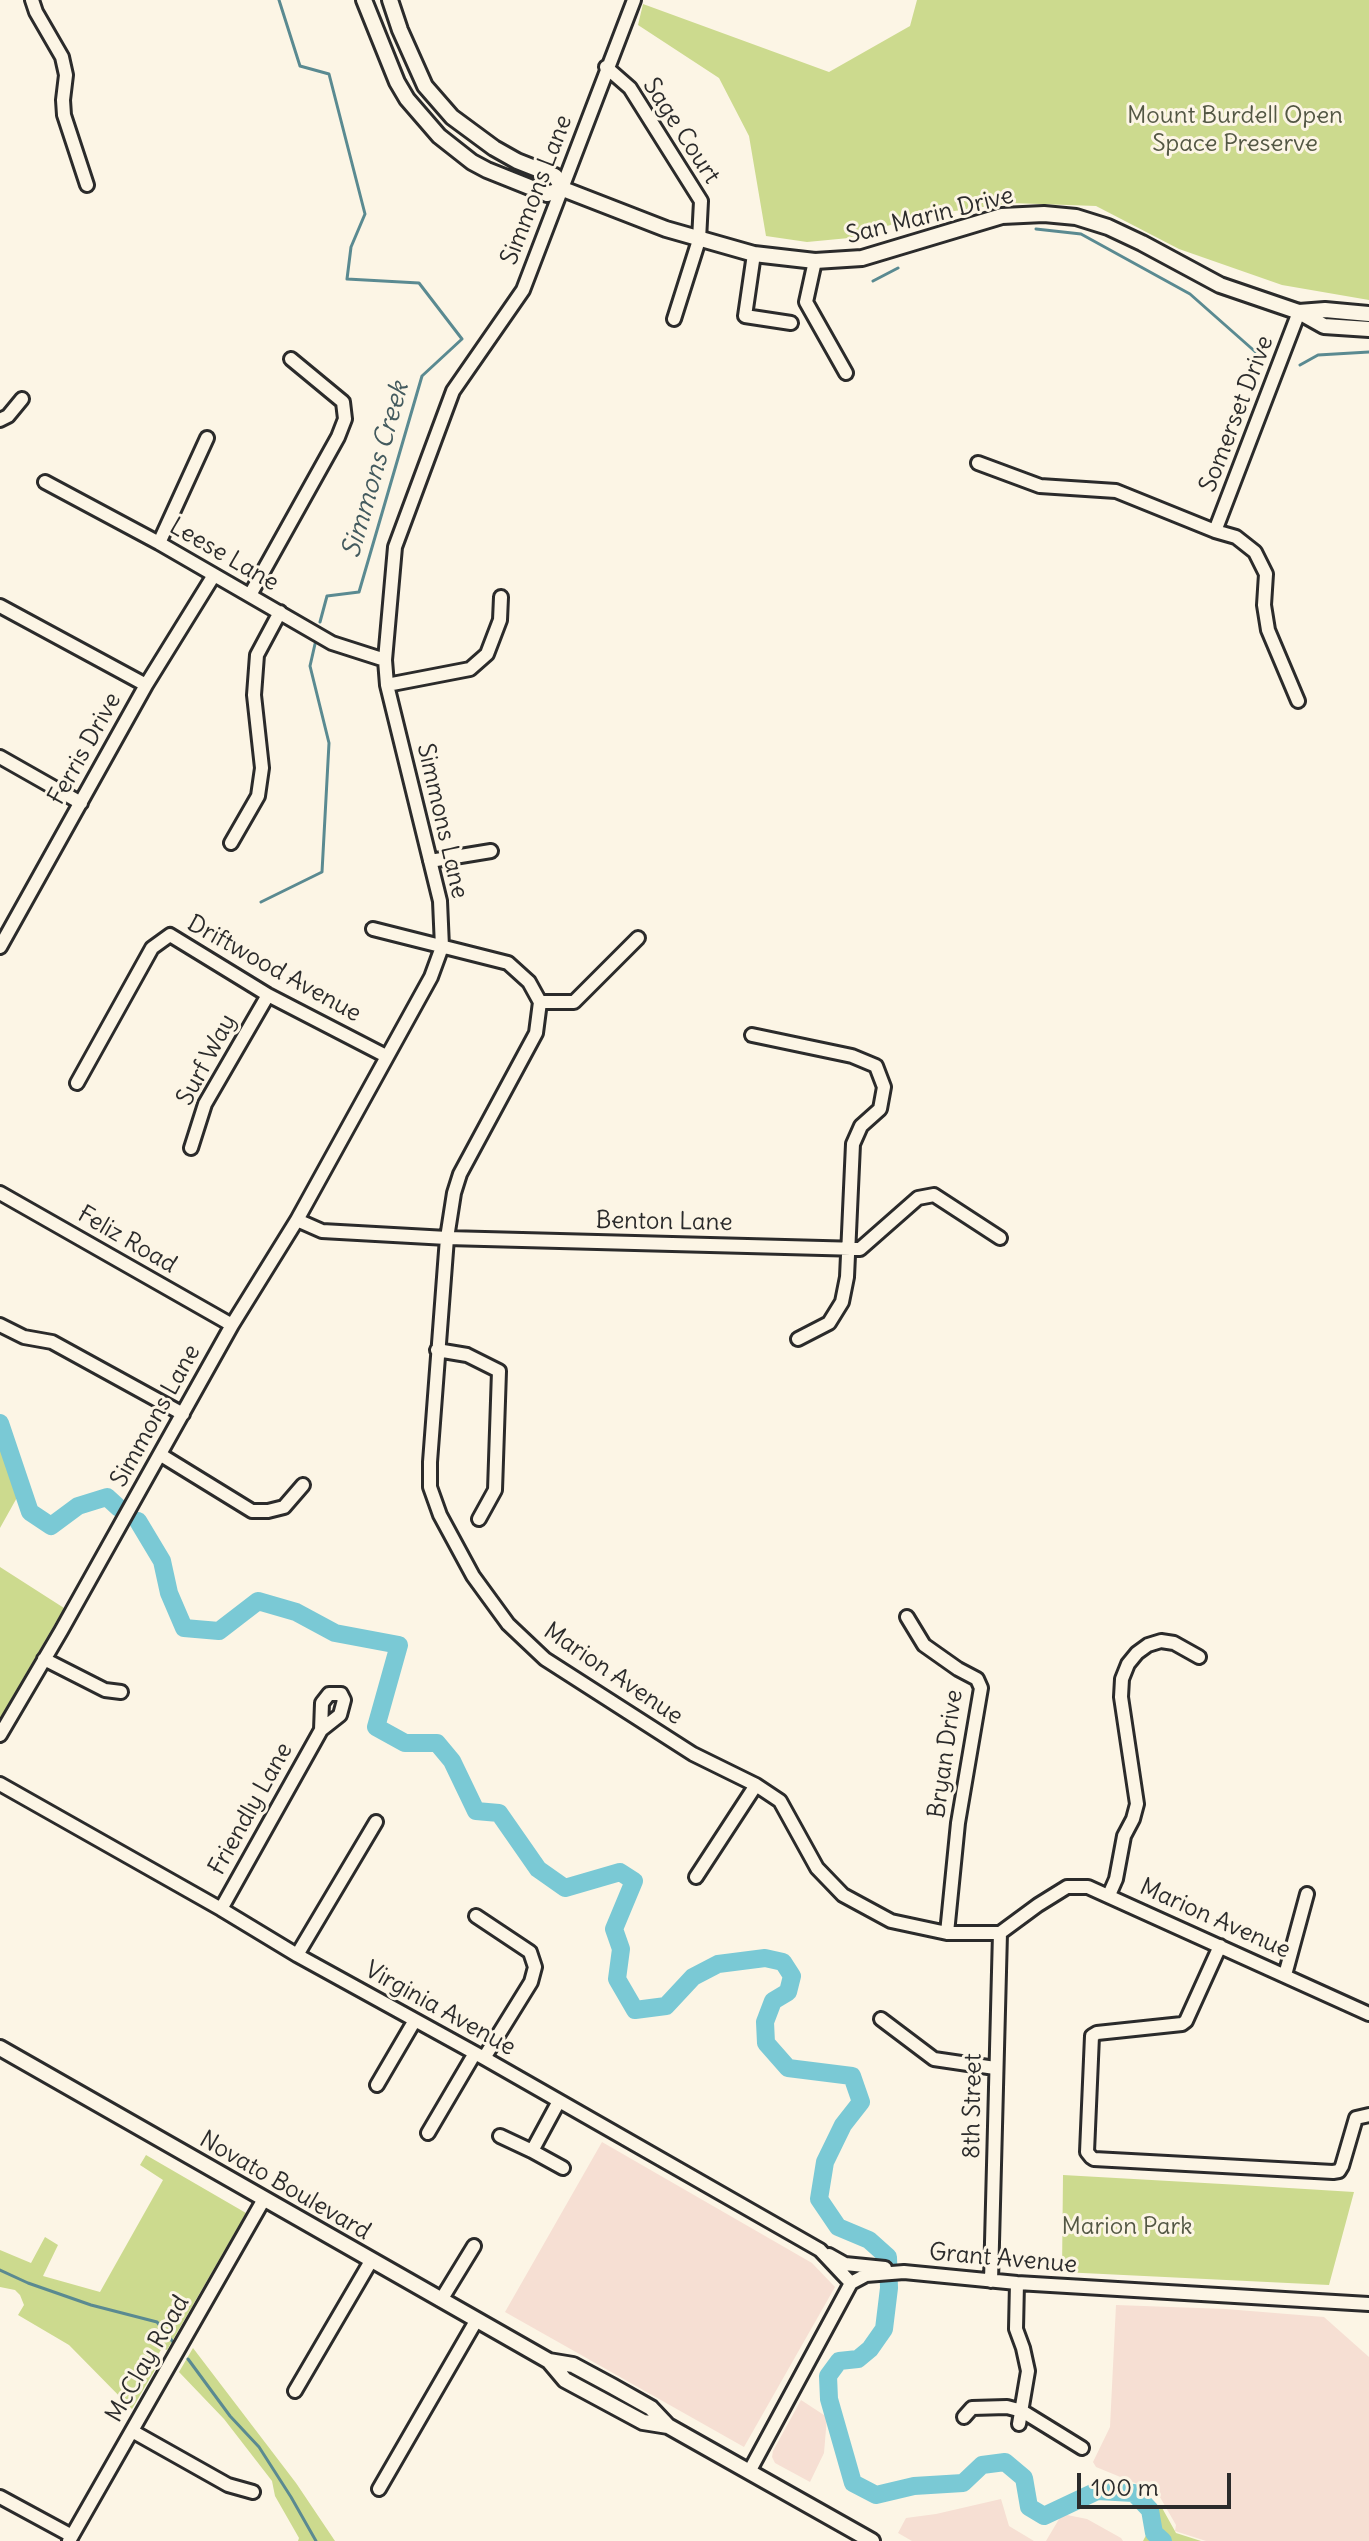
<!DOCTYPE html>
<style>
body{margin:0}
#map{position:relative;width:1369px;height:2541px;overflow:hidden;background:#fcf5e5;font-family:Delius,sans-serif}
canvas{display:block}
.scale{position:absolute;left:1077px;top:2473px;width:154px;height:36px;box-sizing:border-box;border:4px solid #2b2b2b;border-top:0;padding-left:10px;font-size:24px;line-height:28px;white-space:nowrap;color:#2b2b2b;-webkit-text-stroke:6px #fcf5e5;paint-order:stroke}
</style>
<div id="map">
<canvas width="1369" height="2541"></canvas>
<div class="scale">100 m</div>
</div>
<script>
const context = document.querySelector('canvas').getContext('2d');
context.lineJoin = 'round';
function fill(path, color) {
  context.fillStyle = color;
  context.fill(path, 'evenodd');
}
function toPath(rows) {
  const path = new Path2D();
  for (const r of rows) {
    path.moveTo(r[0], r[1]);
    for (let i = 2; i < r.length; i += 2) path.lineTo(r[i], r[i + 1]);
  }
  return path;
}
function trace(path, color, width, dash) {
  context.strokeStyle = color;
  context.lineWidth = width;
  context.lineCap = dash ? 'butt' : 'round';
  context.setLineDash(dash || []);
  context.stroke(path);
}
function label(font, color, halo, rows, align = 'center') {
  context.font = font + ' Delius,sans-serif';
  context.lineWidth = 6;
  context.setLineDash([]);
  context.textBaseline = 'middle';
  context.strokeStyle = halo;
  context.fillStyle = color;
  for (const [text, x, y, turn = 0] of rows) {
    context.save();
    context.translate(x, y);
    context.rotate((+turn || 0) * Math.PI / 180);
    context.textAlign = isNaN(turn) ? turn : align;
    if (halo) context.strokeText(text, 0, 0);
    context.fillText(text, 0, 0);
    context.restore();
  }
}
fill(toPath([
 [602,2142,812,2263,835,2287,744,2447,505,2312],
 [1116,2305,1226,2309,1324,2317,1369,2357,1369,2541,1206,2541,1175,2531,1176,2525,1157,2492,1096,2467,1093,2462,1110,2427],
 [801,2400,827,2417,824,2453,810,2482,775,2463,772,2457,773,2451],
 [1001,2499,1009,2526,1034,2541,912,2541,898,2533,906,2518,936,2514],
 [1062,2514,1087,2519,1121,2538,1123,2541,1046,2541]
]), '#f6dfd3');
fill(toPath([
 [917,0,1369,0,1369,300,1282,285,1179,249,1096,206,1011,203,919,216,849,238,807,242,766,236,749,136,719,78,638,25,643,4,829,72,910,26],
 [0,1439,18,1456,24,1485,0,1528],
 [0,1567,64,1608,0,1718],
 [146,2155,246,2213,167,2350,162,2348,152,2365,156,2368,132,2409,69,2345,18,2315,24,2305,20,2295,15,2290,0,2287,0,2250,31,2263,45,2237,58,2245,43,2276,100,2292,163,2180,140,2165],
 [1063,2175,1240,2185,1354,2192,1329,2285,1062,2272],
 [193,2348,296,2483,335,2541,298,2541,299,2538,275,2496,272,2481,224,2419,179,2372],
 [1161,2506,1176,2533,1201,2541,1143,2541]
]), '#ccda8e');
trace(toPath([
 [279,0,300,66,329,74,365,214,351,247,347,279,419,283,462,339,422,376,359,592,327,596,320,622],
 [1036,229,1081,234,1190,294,1259,355],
 [873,281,898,268],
 [1300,365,1318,355,1369,352],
 [261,902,322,872,329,743,310,666,315,644],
 [0,2270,28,2283,91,2305,157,2322,173,2342],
 [188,2359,230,2416,259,2447,291,2497,316,2541]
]), '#5a8a91', 3);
trace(toPath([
 [0,1423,30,1512,51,1526,78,1506,107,1497,119,1508],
 [138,1521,162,1561,169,1593,184,1628,219,1631,258,1601,296,1612,335,1633,399,1645,376,1727,405,1743,437,1743,452,1761,476,1811,499,1813,538,1869,565,1888,620,1872,634,1881,614,1929,621,1949,617,1979,635,2010,666,2006,693,1977,718,1964,765,1958,783,1962,792,1976,788,1992,773,2001,765,2022,766,2043,788,2068,852,2076,861,2102,843,2125,825,2162,819,2199,838,2227,869,2240,888,2257,889,2288,884,2329,870,2349,858,2359,839,2361,828,2376,829,2399,853,2483,876,2495,914,2486,963,2483,982,2465,1005,2462,1024,2478,1029,2507,1044,2516,1097,2491,1134,2493,1150,2510,1154,2533,1163,2541]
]), '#7ac9d5', 18);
const minor = toPath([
 [32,0,36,12,62,57,66,75,63,100,64,115,87,185],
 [606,67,630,88,701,201,699,240,674,319],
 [754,254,745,316,791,323],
 [815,261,806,302,846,373],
 [0,420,8,416,22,399],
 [978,463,1040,486,1116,491,1215,531,1236,537,1255,552,1266,574,1264,605,1268,630,1298,701],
 [45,482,159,543,332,643,385,660],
 [1215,531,1299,312],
 [159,543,207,438],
 [250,595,338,437,345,419,343,402,291,359],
 [0,606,146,685],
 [387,685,470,669,487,654,500,620,501,597],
 [0,757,81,803],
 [231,843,258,796,262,768,254,695,257,655,280,612],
 [430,861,491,851],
 [373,929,508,963,529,982,540,1002,536,1033,460,1174,454,1193,447,1238,430,1462,430,1487,440,1515,473,1576,508,1624,545,1659,693,1754,756,1785,780,1801,817,1868,843,1895,891,1921,947,1933,1000,1933,1038,1905,1067,1887,1088,1887,1369,2014],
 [0,947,146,685,214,575],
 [540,1002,574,1002,638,938],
 [752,1035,852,1056,876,1066,884,1087,880,1109,861,1126,853,1144,847,1277,842,1302,829,1323,798,1339],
 [77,1083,152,948,170,935,268,995,386,1056],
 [191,1148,205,1104,268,995],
 [0,1193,232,1325],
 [297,1220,322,1231,447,1238,860,1249,918,1198,934,1195,1000,1238],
 [0,1325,24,1337,52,1342,183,1414],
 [437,1350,467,1355,499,1371,495,1490,479,1519],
 [161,1455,252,1511,268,1511,284,1507,303,1485],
 [907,1617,924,1645,958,1669,977,1679,981,1688,958,1823,947,1933],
 [44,1659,105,1690,121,1692],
 [0,1735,61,1631,232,1325,297,1220,431,977,442,947,440,901,387,685,385,660,395,547,453,391,523,290,634,0],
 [0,1784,221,1909,297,1955,484,2058,820,2250,851,2283],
 [696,1877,756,1785],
 [1109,1895,1116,1879,1124,1836,1133,1819,1137,1804,1121,1697,1122,1679,1128,1664,1137,1653,1148,1645,1161,1641,1174,1643,1199,1657],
 [221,1909,321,1730,340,1715,344,1700,341,1694,329,1694,322,1703,321,1730],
 [476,1916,530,1952,535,1967,531,1982,484,2058],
 [1220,1946,1186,2021,1182,2024,1097,2033,1092,2036,1087,2152,1091,2157,1094,2159,1333,2172,1339,2171,1342,2166,1356,2118,1369,2115],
 [297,1955,376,1822],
 [1285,1975,1307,1894],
 [881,2019,934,2059,995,2068],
 [377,2085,415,2020],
 [428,2133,475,2053],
 [500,2136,532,2151,559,2101],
 [532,2151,563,2168],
 [829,2255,845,2264,885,2268],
 [991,2281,1000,1933],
 [1017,2283,1016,2329,1023,2348,1028,2371,1019,2424],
 [441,2300,474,2246],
 [295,2391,371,2261],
 [964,2417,972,2408,1007,2407,1022,2411,1082,2448],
 [132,2431,228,2485,253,2492],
 [749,2472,851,2283,866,2275,904,2272,1017,2283,1369,2304],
 [379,2489,476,2321],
 [0,2497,72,2536],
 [69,2541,264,2199]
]);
const major = toPath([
 [364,0,397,82,407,99,439,136,472,162,487,170,547,194,563,189],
 [390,0,400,30,425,86,452,117,494,148,517,161,555,176,563,189,666,229,754,254,815,261,862,258,1002,216,1044,214,1076,217,1108,227,1142,243,1220,285,1299,312,1324,326,1369,329],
 [1299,312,1325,310,1369,314],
 [0,2048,549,2361,565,2380,643,2422,668,2426],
 [549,2361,573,2365,612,2386,651,2408,668,2426,872,2541]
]);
trace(minor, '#2b2b2b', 18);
trace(major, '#2b2b2b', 20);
trace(minor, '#fcf5e5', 12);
trace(major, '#fcf5e5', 14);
label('24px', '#535744', '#fcf5e5', [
 ["Mount Burdell Open",1235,116],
 ["Space Preserve",1235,144],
 ["Marion Park",1127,2227]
]);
label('24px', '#2b2b2b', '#fcf5e5', [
 ["Sage Court",681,131,57],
 ["Simmons Lane",537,190,-69],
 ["San Marin Drive",930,216,-14],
 ["Somerset Drive",1237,414,-69],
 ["Leese Lane",224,555,30],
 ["Ferris Drive",85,749,-61],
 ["Simmons Lane",442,821,77],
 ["Driftwood Avenue",274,969,29],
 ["Surf Way",207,1060,-62],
 ["Benton Lane",664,1222,1],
 ["Feliz Road",127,1240,30],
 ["Simmons Lane",156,1416,-61],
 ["Marion Avenue",613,1674,34],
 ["Bryan Drive",946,1754,-82],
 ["Friendly Lane",251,1809,-61],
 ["Marion Avenue",1215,1919,24],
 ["Virginia Avenue",440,2009,29],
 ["8th Street",973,2106,-89],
 ["Novato Boulevard",285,2186,30],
 ["Grant Avenue",1003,2259,5],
 ["McClay Road",148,2359,-60]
]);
label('italic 26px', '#435a5e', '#fcf5e5', [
 ["Simmons Creek",376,470,-74]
]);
</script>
